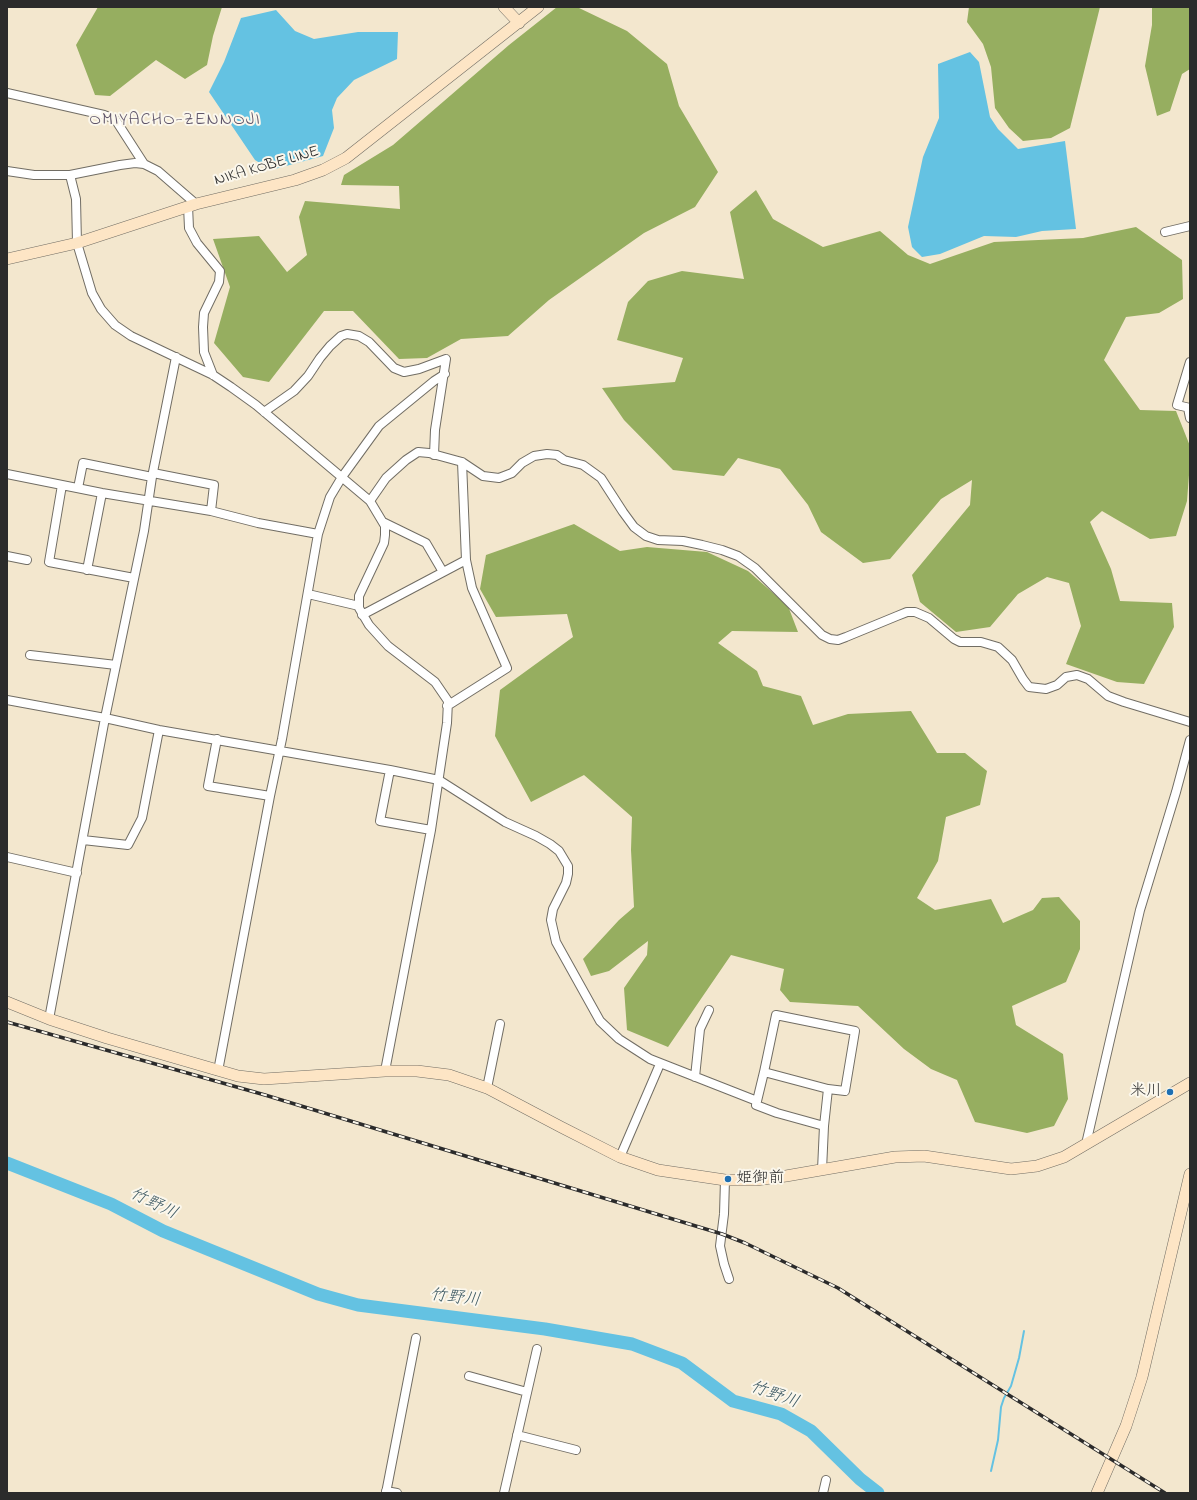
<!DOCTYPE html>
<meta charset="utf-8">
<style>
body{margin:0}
#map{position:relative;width:1197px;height:1500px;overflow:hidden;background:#f3e7ce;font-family:"Indie Flower",sans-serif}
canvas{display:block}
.frame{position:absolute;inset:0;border:8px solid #2b2b2b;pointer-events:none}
</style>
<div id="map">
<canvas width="1197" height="1500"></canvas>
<div class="frame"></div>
</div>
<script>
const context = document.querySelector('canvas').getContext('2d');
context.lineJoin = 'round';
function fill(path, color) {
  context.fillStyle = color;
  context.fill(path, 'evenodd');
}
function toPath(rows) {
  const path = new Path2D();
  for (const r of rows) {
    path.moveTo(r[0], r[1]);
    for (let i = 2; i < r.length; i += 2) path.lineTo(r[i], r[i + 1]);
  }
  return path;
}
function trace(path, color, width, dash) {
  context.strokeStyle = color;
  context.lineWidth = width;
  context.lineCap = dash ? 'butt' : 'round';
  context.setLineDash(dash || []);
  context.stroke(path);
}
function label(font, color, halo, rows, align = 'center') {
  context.font = font + ' "Indie Flower","Klee One",sans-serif';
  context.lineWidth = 4;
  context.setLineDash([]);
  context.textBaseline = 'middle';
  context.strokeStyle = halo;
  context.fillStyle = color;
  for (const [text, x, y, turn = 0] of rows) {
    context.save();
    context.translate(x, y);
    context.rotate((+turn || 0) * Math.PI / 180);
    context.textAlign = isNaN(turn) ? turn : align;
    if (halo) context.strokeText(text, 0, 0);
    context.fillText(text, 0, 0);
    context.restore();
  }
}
fill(toPath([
 [98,7,222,7,213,36,207,65,185,79,156,60,110,96,95,95,76,45],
 [557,7,577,7,627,31,667,64,679,106,718,172,695,207,644,233,549,300,508,336,461,339,427,358,399,359,353,311,324,311,269,382,243,377,214,343,230,287,213,239,259,236,287,272,307,255,299,217,305,201,400,209,399,186,341,185,344,175,393,145,509,45],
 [969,7,1100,7,1070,128,1051,138,1023,141,1009,128,995,108,991,67,983,44,967,22],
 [1152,7,1190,7,1190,69,1182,74,1170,111,1157,116,1145,66,1152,25],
 [756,190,773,219,823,247,880,231,908,255,930,264,994,242,1083,238,1136,227,1182,260,1183,299,1159,313,1126,317,1104,360,1140,410,1176,411,1190,446,1190,462,1187,501,1176,536,1150,539,1102,511,1090,522,1111,569,1120,601,1172,603,1174,627,1144,684,1117,682,1066,664,1081,626,1069,583,1047,577,1018,594,990,627,956,632,920,602,912,575,970,505,972,480,941,499,890,559,863,563,821,532,808,505,780,469,738,458,724,476,673,470,624,420,602,388,675,382,683,358,617,340,628,302,648,281,682,271,744,279,730,212],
 [574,524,620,551,647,547,707,552,748,571,788,606,798,632,732,631,718,643,757,671,763,686,801,696,813,725,848,714,911,711,937,753,965,753,987,771,980,805,946,817,938,861,917,898,935,910,991,899,1003,923,1033,910,1042,898,1059,897,1080,921,1080,949,1066,982,1012,1006,1016,1025,1063,1054,1068,1099,1054,1126,1027,1133,975,1122,957,1080,931,1069,904,1049,858,1006,790,1002,780,990,784,969,731,955,668,1047,627,1030,624,988,647,955,648,941,609,971,591,976,583,959,619,920,634,907,631,850,632,817,584,775,531,802,495,736,500,690,573,637,567,614,496,617,480,589,486,555]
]), '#96ae60');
fill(toPath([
 [276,10,295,31,314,39,358,32,398,32,397,59,354,80,337,98,332,110,334,128,323,156,271,170,255,160,209,92,224,62,241,18],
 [970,52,979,62,990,117,998,129,1018,149,1065,141,1076,229,1042,231,1016,237,984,236,940,254,922,257,912,247,908,227,923,157,939,118,938,64]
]), '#64c2e2');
trace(toPath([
 [991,1471,998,1440,1001,1407,1004,1398,1011,1386,1019,1358,1024,1331]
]), '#64c2e2', 2);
trace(toPath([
 [7,1163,111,1204,163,1231,318,1294,358,1305,545,1329,632,1344,682,1363,733,1401,781,1414,811,1431,860,1479,878,1493]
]), '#64c2e2', 13);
const street = toPath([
 [7,93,104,115,115,119,144,164],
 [7,171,34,175,70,175,120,165,135,163,144,164,158,171,196,204],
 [70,175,76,199,77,243,92,293,101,309,115,325,131,336,213,375,231,387,256,405,370,501,385,526,385,535,384,543,359,596,359,608,369,625,388,646,435,682,448,701,447,723,431,830,385,1071],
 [188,206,189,228,197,243,220,271,219,282,204,313,203,327,204,352,213,375],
 [1165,232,1190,226],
 [1190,362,1177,405,1190,408],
 [1188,408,1190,418],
 [264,412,294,391,308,376,320,358,330,346,341,336,347,334,359,336,369,342,394,368,404,372,419,369,446,359,435,430,434,455],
 [153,473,214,485,211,511],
 [7,474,102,493,211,511,258,523,318,534],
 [62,485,49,562,134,578],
 [78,488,83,463,152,477],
 [370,501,386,478,406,460,418,452,429,453,462,462,483,476,499,478,512,473,522,463,534,456,547,454,557,455,564,460,583,465,601,478,623,512,634,527,646,536,658,540,683,541,702,545,722,550,738,556,755,568,822,635,830,639,838,640,846,637,897,616,907,612,915,612,929,618,954,639,960,642,981,642,998,647,1012,660,1023,679,1029,687,1046,689,1057,685,1066,677,1077,675,1088,679,1108,696,1124,702,1190,722],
 [383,522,426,543,443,572],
 [7,556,27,560],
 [87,570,102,493],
 [308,594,359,606],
 [362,615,466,560],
 [30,655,116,665],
 [7,700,105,718,159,730,390,770,439,780,505,822,536,836,550,844,559,851,568,866,568,874,566,883,553,909,551,920,556,942,600,1021,619,1039,650,1059,757,1101,764,1072,828,1089,824,1126,822,1170],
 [447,706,507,668,472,588,466,560,462,462],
 [217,739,208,786,270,796],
 [390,770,380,821,431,830],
 [83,840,128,845,142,818,159,730],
 [7,857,77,873],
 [49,1019,105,718,144,531,152,477,176,357],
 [218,1071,270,796,282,739,318,534,330,497,342,477,379,426,434,381,445,374],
 [764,1072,776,1015,855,1031,845,1091,828,1089],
 [695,1077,700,1029,709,1010],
 [487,1088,500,1024],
 [757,1101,756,1105,777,1113,824,1126],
 [1086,1144,1140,910,1176,792,1190,740],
 [620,1157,660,1064],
 [725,1180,724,1214,720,1246,724,1264,729,1279],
 [469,1376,527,1392],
 [517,1435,576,1450],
 [386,1491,397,1493],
 [386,1493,416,1338],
 [504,1493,537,1349],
 [823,1493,826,1480]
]);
const secondary = toPath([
 [504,7,519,23],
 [7,259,77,243,196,204,295,180,323,170,346,158,538,7],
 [7,1002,49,1019,107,1038,238,1076,264,1079,385,1071,417,1071,449,1075,487,1088,561,1127,620,1157,658,1170,725,1180,756,1180,786,1176,895,1157,924,1156,1011,1169,1037,1166,1064,1157,1190,1083],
 [1097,1493,1126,1426,1142,1377,1190,1174]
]);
trace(street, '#716d64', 10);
trace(secondary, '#716d64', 12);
trace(street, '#fff', 8);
trace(secondary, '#fde5c5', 11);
const rail = toPath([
 [7,1022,265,1095,722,1234,745,1243,838,1288,1165,1493]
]);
trace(rail, '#2b2b2b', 3.5);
trace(rail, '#fbf7ec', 2, [6]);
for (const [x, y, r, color] of [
 [1170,1092,4,"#1f6fb2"],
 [728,1179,4,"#1f6fb2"]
]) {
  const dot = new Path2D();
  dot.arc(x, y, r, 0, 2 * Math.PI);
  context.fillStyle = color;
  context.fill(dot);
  trace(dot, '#fbf7ec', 1.5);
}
label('16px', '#2b2b2b', '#fbf7ec', [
 ["NIKA KOBE LINE",267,167,-16]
]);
label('16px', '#2b2b2b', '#fbf7ec', [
 ["米川",1162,1092],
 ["姫御前",736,1179,"left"]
], 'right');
label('italic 17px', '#3c5862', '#fbf7ec', [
 ["竹野川",153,1205,26],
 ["竹野川",455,1299,7],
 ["竹野川",774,1396,20]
]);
context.letterSpacing = '1px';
label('18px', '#5f556a', '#fbf7ec', [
 ["OMIYACHO-ZENNOJI",175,121]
]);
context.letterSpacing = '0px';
</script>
